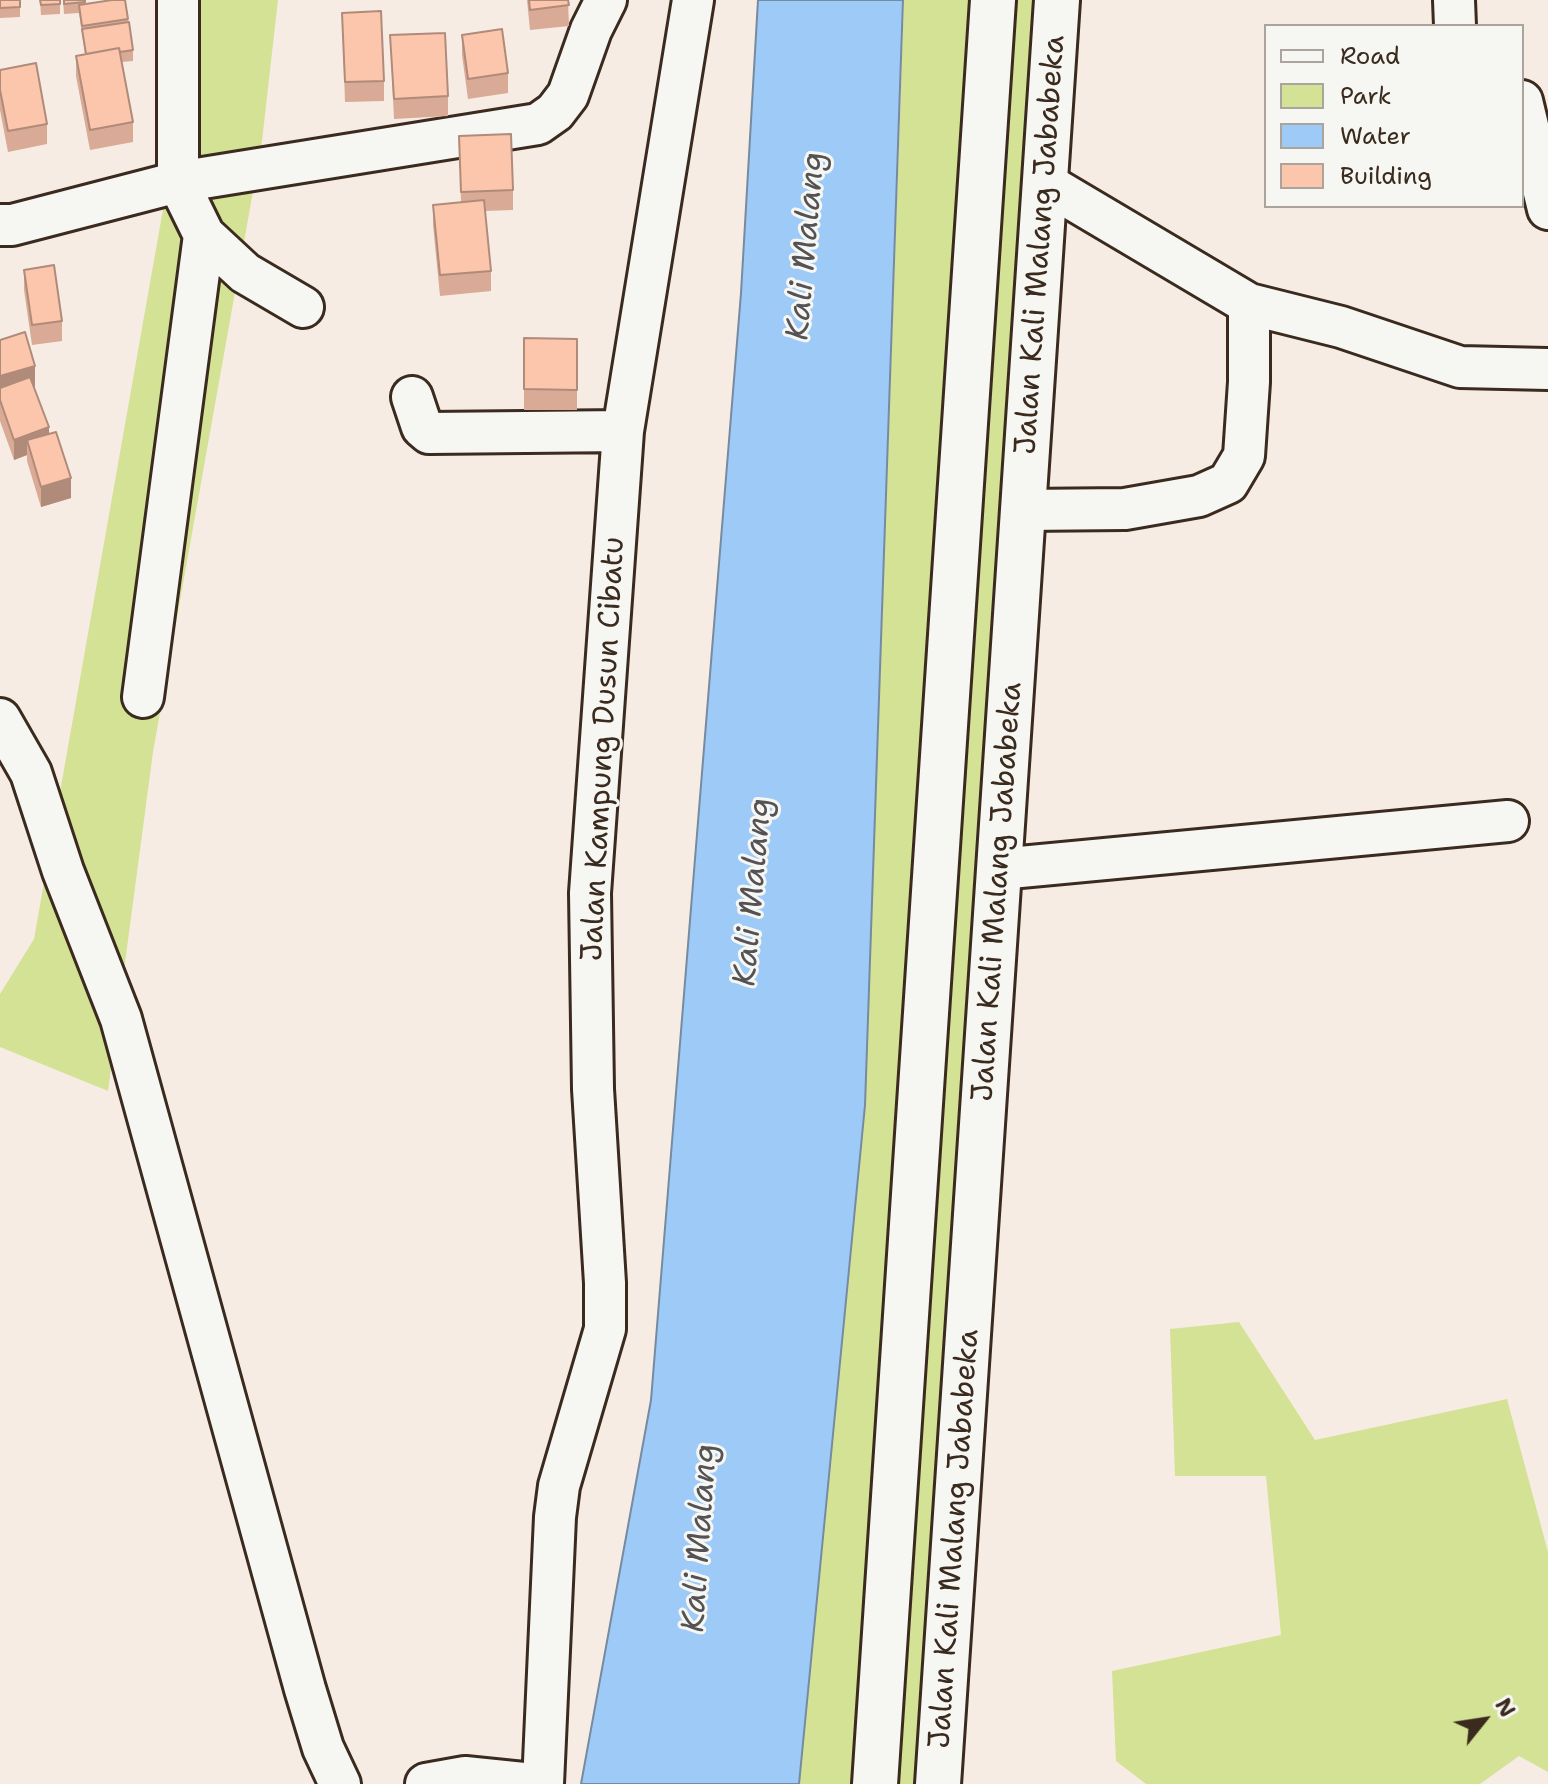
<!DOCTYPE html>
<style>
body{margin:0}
#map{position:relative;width:1548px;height:1784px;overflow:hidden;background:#f7ece4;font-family:"Shantell Sans",sans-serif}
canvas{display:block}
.legend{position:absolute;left:1264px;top:24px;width:260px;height:184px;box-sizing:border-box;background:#f6f6f2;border:2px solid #aba49d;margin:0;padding:10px 14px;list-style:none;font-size:24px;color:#3b2a1e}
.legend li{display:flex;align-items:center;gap:16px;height:40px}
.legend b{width:40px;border:2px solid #aba49d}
.north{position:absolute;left:1444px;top:1680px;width:80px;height:80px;-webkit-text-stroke:6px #f6f6f2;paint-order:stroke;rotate:60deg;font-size:22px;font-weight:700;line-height:32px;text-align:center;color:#3b2a1e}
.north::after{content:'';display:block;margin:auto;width:28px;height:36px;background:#3b2a1e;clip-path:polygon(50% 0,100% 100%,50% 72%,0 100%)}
</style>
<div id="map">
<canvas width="1548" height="1784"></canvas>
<ul class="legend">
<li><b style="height:10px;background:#f6f6f2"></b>Road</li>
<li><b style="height:22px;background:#d4e295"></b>Park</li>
<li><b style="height:22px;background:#9dcaf7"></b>Water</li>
<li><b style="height:22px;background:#fcc6ad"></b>Building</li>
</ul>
<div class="north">N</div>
</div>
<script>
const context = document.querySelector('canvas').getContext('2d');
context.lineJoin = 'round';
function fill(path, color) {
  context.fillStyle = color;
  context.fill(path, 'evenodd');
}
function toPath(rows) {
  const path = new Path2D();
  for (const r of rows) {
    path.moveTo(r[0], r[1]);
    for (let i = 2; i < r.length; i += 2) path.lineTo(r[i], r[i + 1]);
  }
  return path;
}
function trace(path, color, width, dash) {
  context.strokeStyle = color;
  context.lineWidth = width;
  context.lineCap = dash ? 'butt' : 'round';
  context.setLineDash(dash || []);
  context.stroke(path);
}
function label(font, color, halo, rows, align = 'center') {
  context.font = font + ' "Shantell Sans",sans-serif';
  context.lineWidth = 6;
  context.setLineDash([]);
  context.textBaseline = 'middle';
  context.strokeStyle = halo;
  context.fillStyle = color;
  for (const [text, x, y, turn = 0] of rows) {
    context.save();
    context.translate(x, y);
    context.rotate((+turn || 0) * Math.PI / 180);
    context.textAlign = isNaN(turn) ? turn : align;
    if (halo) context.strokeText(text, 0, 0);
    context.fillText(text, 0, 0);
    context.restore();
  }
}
fill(toPath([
 [200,0,278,0,262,141,153,752,108,1091,0,1047,0,994,34,939],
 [904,0,1057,0,938,1784,799,1784,865,1105],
 [1239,1322,1315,1440,1507,1399,1548,1552,1548,1772,1519,1756,1480,1784,1146,1784,1116,1761,1112,1671,1281,1635,1266,1476,1175,1476,1170,1329]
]), '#d4e295');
const water = toPath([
 [758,0,903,0,865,1105,799,1784,581,1784,651,1400,741,293,758,0]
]);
fill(water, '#9dcaf7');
trace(water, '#768aa0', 2);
const minor = toPath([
 [178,0,178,182,204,235,245,273,303,307],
 [1454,0,1455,26],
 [1522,101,1548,209],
 [1045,183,1249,304,1341,327,1460,367,1548,369],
 [0,225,12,225,178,182,538,124,555,112,568,95,591,30,606,0],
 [412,397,422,427,429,433,623,431],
 [1023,510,1125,509,1199,496,1228,483,1244,456,1249,382,1249,304],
 [143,697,204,235],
 [0,719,31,773,63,871,121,1019,305,1689,323,1748,340,1784],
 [999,869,1508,821],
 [426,1784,465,1777,533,1784],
 [543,1784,555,1517,559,1486,605,1329,605,1283,593,1089,590,893,623,431,693,0]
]);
const secondary = toPath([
 [875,1784,993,0],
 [938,1784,1057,0]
]);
trace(minor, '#3b2a1e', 46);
trace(secondary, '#3b2a1e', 50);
trace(minor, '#f6f6f2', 40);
trace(secondary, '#f6f6f2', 44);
fill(toPath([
 [0,0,20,0,20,17,0,18],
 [40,0,60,0,60,14,41,15],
 [63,0,85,0,85,4,128,19,133,50,133,61,122,62,133,122,133,142,90,150,76,76,76,56,85,54,79,13,64,14],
 [527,0,568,0,569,26,530,30],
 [342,13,384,81,384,101,345,102],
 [390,35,448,96,448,116,394,119],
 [462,35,508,73,508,93,468,99,462,55],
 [0,70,47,124,47,144,8,152,0,110],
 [459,136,513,190,513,210,485,211,491,271,491,291,440,296,433,225,433,205,461,202],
 [24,270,62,321,62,341,32,345,24,290],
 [524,338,577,339,577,410,524,410],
 [0,340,35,387,34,387,49,434,71,498,41,507,27,461,27,455,14,460,0,421]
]), '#d9aa95');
fill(toPath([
 [35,366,35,387,0,397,0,376],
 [49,427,49,447,27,440,27,455,14,460,14,440],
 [71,478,71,498,41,507,41,487]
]), '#b08b79');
const building = toPath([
 [0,0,20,0,20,7,0,8,0,0],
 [40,0,60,0,60,4,41,5,40,0],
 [64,0,85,0,85,2,64,4,64,0],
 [112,0,125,0,128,19,82,26,79,5,112,0],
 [529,0,568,0,569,5,530,10,529,0],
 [381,11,384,81,345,82,342,13,381,11],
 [129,22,133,50,120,52,119,48,86,54,82,29,129,22],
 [502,29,508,73,468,79,462,35,502,29],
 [445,33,448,96,394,99,390,35,445,33],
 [119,48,133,122,90,130,76,56,119,48],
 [36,63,47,124,8,131,0,90,0,70,36,63],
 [511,134,513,190,461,192,459,136,511,134],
 [484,200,491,271,440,275,433,205,484,200],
 [54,265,62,321,32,325,24,270,54,265],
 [25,332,35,366,0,376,0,340,25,332],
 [524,338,577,339,577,390,524,389,524,338],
 [30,377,49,427,14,440,0,400,0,388,30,377],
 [56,432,71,478,41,487,27,440,56,432]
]);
fill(building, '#fcc6ad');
trace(building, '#b08b79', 2);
label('30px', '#3b2a1e', '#f6f6f2', [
 ["Jalan Kali Malang Jababeka",1041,245,-86],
 ["Jalan Kampung Dusun Cibatu",604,749,-87],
 ["Jalan Kali Malang Jababeka",998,892,-86],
 ["Jalan Kali Malang Jababeka",955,1539,-86]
]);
label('italic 32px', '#545254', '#f6f6f2', [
 ["Kali Malang",807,246,-85],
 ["Kali Malang",754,892,-85],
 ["Kali Malang",701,1538,-86]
]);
</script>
